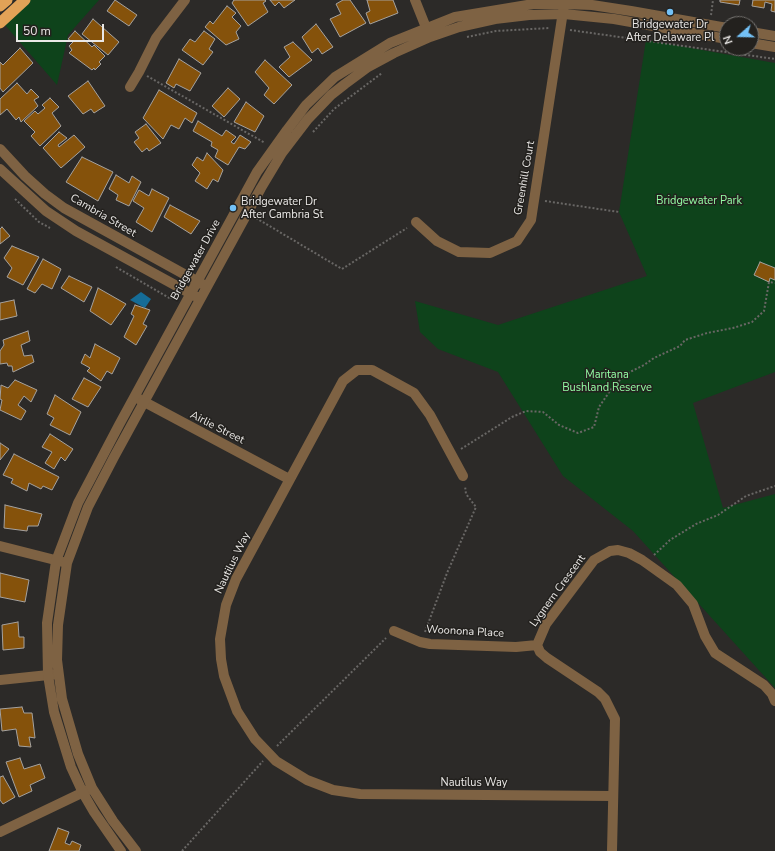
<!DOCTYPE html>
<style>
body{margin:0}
#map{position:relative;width:775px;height:851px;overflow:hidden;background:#2c2a28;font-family:"Nunito Sans",sans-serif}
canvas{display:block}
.north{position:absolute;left:719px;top:16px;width:40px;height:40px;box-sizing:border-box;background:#23211e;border:1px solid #73716e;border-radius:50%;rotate:250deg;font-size:11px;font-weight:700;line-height:16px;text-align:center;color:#eae8e6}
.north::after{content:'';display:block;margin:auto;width:14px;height:18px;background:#73c1f6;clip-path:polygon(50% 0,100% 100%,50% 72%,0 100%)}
.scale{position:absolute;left:16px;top:24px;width:88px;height:18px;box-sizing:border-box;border:2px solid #eae8e6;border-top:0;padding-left:5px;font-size:12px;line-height:14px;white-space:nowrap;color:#eae8e6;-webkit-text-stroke:3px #23211e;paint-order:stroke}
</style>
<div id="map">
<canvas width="775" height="851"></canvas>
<div class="north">N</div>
<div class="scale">50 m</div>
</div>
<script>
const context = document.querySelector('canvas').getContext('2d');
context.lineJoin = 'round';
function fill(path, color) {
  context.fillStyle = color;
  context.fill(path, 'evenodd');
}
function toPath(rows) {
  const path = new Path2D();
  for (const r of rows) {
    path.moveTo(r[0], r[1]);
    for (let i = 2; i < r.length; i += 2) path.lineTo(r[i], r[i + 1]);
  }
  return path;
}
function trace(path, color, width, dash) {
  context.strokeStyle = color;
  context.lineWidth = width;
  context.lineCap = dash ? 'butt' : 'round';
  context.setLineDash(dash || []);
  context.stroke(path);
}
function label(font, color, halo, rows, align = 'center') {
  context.font = font + ' "Nunito Sans",sans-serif';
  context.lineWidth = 3;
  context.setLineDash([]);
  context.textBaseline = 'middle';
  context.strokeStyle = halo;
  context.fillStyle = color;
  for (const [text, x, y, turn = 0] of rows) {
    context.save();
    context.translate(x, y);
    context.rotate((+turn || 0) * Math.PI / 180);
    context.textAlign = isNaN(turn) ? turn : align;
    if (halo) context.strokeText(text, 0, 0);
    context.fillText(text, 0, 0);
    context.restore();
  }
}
fill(toPath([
 [30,0,99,0,68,35,57,85,4,24],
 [646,40,775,63,775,372,693,403,723,508,775,494,775,688,633,531,563,476,498,372,438,349,420,332,415,301,498,325,647,276,619,212]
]), '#0e431b');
fill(toPath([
 [141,292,151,299,145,308,130,300]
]), '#156c97');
const building = toPath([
 [115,0,137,15,129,26,107,11,115,0],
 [234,0,265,0,266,1,263,3,268,12,248,26,232,3,234,0],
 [270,0,295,0,284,8,279,2,275,6,270,0],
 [343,0,350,0,366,23,340,37,330,19,341,14,336,4,343,0],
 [367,0,393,0,398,13,370,24,366,13,370,11,367,0],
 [720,0,740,0,739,5,720,2,720,0],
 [753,0,775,0,775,12,771,11,772,4,765,2,764,8,752,6,753,0],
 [227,6,236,13,232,17,241,26,236,32,239,39,226,45,205,27,210,21,213,24,227,6],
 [93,19,119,42,108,55,82,34,93,19],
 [316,24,333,47,322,54,318,48,312,53,302,37,316,24],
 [75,31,92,47,94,45,105,56,99,62,101,64,95,70,94,68,92,70,69,53,72,50,69,46,73,42,68,39,75,31],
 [204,31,215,39,209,49,213,52,203,65,182,50,190,39,195,42,204,31],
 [293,42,312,60,289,77,279,67,290,57,284,47,293,42],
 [20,48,33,63,3,92,0,88,0,62,3,65,20,48],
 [179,59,201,73,190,91,176,84,174,88,166,83,179,59],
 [265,60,292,85,274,104,264,95,269,88,255,72,265,60],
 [88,81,105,106,94,113,91,109,83,114,68,96,88,81],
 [17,83,27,94,31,89,39,97,34,100,38,106,21,122,19,117,16,120,7,109,0,115,0,99,17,83],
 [228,88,240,99,224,117,212,106,228,88],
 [159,90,197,113,192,123,185,118,179,129,171,125,163,139,143,118,159,90],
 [50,98,59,107,52,113,61,126,40,146,31,136,35,132,24,121,35,111,38,114,45,108,42,105,50,98],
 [246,102,264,116,255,132,234,122,246,102],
 [198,121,222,136,226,130,236,137,231,142,234,144,240,135,251,142,245,149,239,147,228,165,215,157,218,150,211,146,212,142,193,131,198,121],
 [146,124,161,143,149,151,147,148,142,152,134,142,139,138,135,132,146,124],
 [59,132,67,138,58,145,59,147,74,135,85,147,61,168,43,148,59,132],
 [207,153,223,170,218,182,213,179,207,189,195,181,200,173,192,165,197,157,203,161,207,153],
 [82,157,113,172,98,201,66,182,82,157],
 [116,175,129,183,132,176,141,182,129,206,116,200,118,195,109,189,116,175],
 [152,189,169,198,152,232,136,222,144,208,133,201,139,190,149,196,152,189],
 [170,205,200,221,191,234,164,217,170,205],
 [2,227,10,236,0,244,0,229,2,227],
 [12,246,39,257,23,285,7,277,12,268,4,258,12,246],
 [43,259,61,269,52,289,42,284,35,293,27,289,43,259],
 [760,262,775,268,775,280,770,278,769,282,754,275,760,262],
 [69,276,92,287,84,302,61,288,69,276],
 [98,288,126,304,111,325,90,311,98,288],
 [14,300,17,316,0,320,0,303,14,300],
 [135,305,150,310,143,324,147,326,136,345,124,337,134,316,131,314,135,305],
 [28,331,30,341,21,345,24,356,32,355,34,362,13,372,12,366,8,366,7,363,0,364,0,351,4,345,3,340,28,331],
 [95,344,120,358,112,374,107,371,101,381,87,371,90,368,81,363,85,354,90,358,95,344],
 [84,378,101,387,88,407,72,399,84,378],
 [15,380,37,390,31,402,24,396,18,405,26,411,21,420,0,410,2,400,0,399,1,385,8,388,15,380],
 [55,395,81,412,70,435,50,425,54,418,47,414,55,395],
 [50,434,73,449,65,461,61,457,54,469,45,463,52,452,42,447,50,434],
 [0,443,9,449,0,460,0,443],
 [14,454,59,477,52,490,43,486,41,489,29,483,27,491,11,483,13,479,3,475,14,454],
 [5,505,42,514,38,526,28,526,27,531,4,528,5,505],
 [0,573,29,580,25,602,0,597,0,573],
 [18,622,19,637,24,637,24,648,3,650,2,625,18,622],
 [22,707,24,713,32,713,35,738,29,737,31,747,19,746,16,729,2,731,0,709,22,707],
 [20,758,24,769,40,764,45,778,30,785,32,791,19,797,6,762,20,758],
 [3,776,15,797,3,804,0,800,0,777,3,776],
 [58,828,69,832,65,843,70,845,72,841,81,845,79,851,49,851,58,828]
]);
fill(building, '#85520b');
trace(building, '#a5a29f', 1);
trace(toPath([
 [711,15,713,0],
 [570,30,775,59],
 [467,37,496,31,550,28],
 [147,76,265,143],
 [313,132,334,109,382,73],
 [15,199,39,222,50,228],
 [545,201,619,212],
 [256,218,342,269,407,228],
 [116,267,171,299,173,295],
 [461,449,512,417,526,411,543,412,559,425,578,433,594,427,599,407,614,385,630,372,644,365,654,358,680,346,685,340,707,333,733,328,752,322,764,311,769,282,775,283],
 [654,555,670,540,696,524,718,515,746,496,775,486],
 [425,632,447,573,476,507,466,494,465,486],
 [277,746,386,638],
 [182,851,263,761]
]), '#696765', 2, [2, 2]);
trace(toPath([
 [415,0,429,35],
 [130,87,139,72,156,38,185,0],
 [416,222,437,241,459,252,490,253,517,241,531,220,564,5],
 [137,398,289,479],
 [463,476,430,415,414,393,372,370,357,370,343,381,236,579,226,605,220,639,221,659,224,676,237,711,255,739,276,761,307,780,333,790,360,794,612,796],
 [0,546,63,562],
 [394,631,420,642,430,644,516,647,537,645],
 [0,680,58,674],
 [0,832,90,789],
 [612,851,615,719,605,699,598,692,547,658,540,652,537,645,546,624,594,560,610,551,618,550,629,553,642,560,677,585,693,604,705,636,715,653,764,685,772,694,775,701]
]), '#7e6243', 10);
trace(toPath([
 [751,32,775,36],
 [751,43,775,47],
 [0,149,25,176,45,194,64,208,202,284],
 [0,169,46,211,76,231,195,296],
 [121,851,94,812,83,793,71,767,54,712,48,675,47,623,56,561,78,503,119,425,257,172,287,130,306,105,335,77,390,43,455,17,533,4,564,4,592,5,631,11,727,28],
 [136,851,113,821,92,788,78,754,62,699,57,660,58,625,67,563,88,507,114,457,261,188,282,153,308,119,331,95,345,84,368,67,394,53,430,37,459,27,495,19,529,15,564,14,614,19,727,39]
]), '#7e6243', 10);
trace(toPath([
 [0,6,7,0],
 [0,23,25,0]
]), '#e2a257', 11);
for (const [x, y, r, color] of [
 [670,12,4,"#73c1f6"],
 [233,208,4,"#73c1f6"]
]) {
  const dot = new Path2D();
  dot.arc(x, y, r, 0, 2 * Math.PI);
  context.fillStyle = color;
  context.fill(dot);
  trace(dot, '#23211e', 1.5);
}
label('11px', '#eae8e6', '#23211e', [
 ["Bridgewater Dr",670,25],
 ["After Delaware Pl",670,38],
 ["Bridgewater Dr",241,202,"left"],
 ["After Cambria St",241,215,"left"]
]);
label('11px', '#eae8e6', '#23211e', [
 ["Greenhill Court",525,178,-80],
 ["Cambria Street",103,216,30],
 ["Bridgewater Drive",196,260,-61],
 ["Airlie Street",217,428,27],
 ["Nautilus Way",233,563,-64],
 ["Lygnern Crescent",558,591,-54],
 ["Woonona Place",465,632,3],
 ["Nautilus Way",474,783]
]);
label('11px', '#93fea4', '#23211e', [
 ["Bridgewater Park",699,201],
 ["Maritana",607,375],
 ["Bushland Reserve",607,388]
]);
</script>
